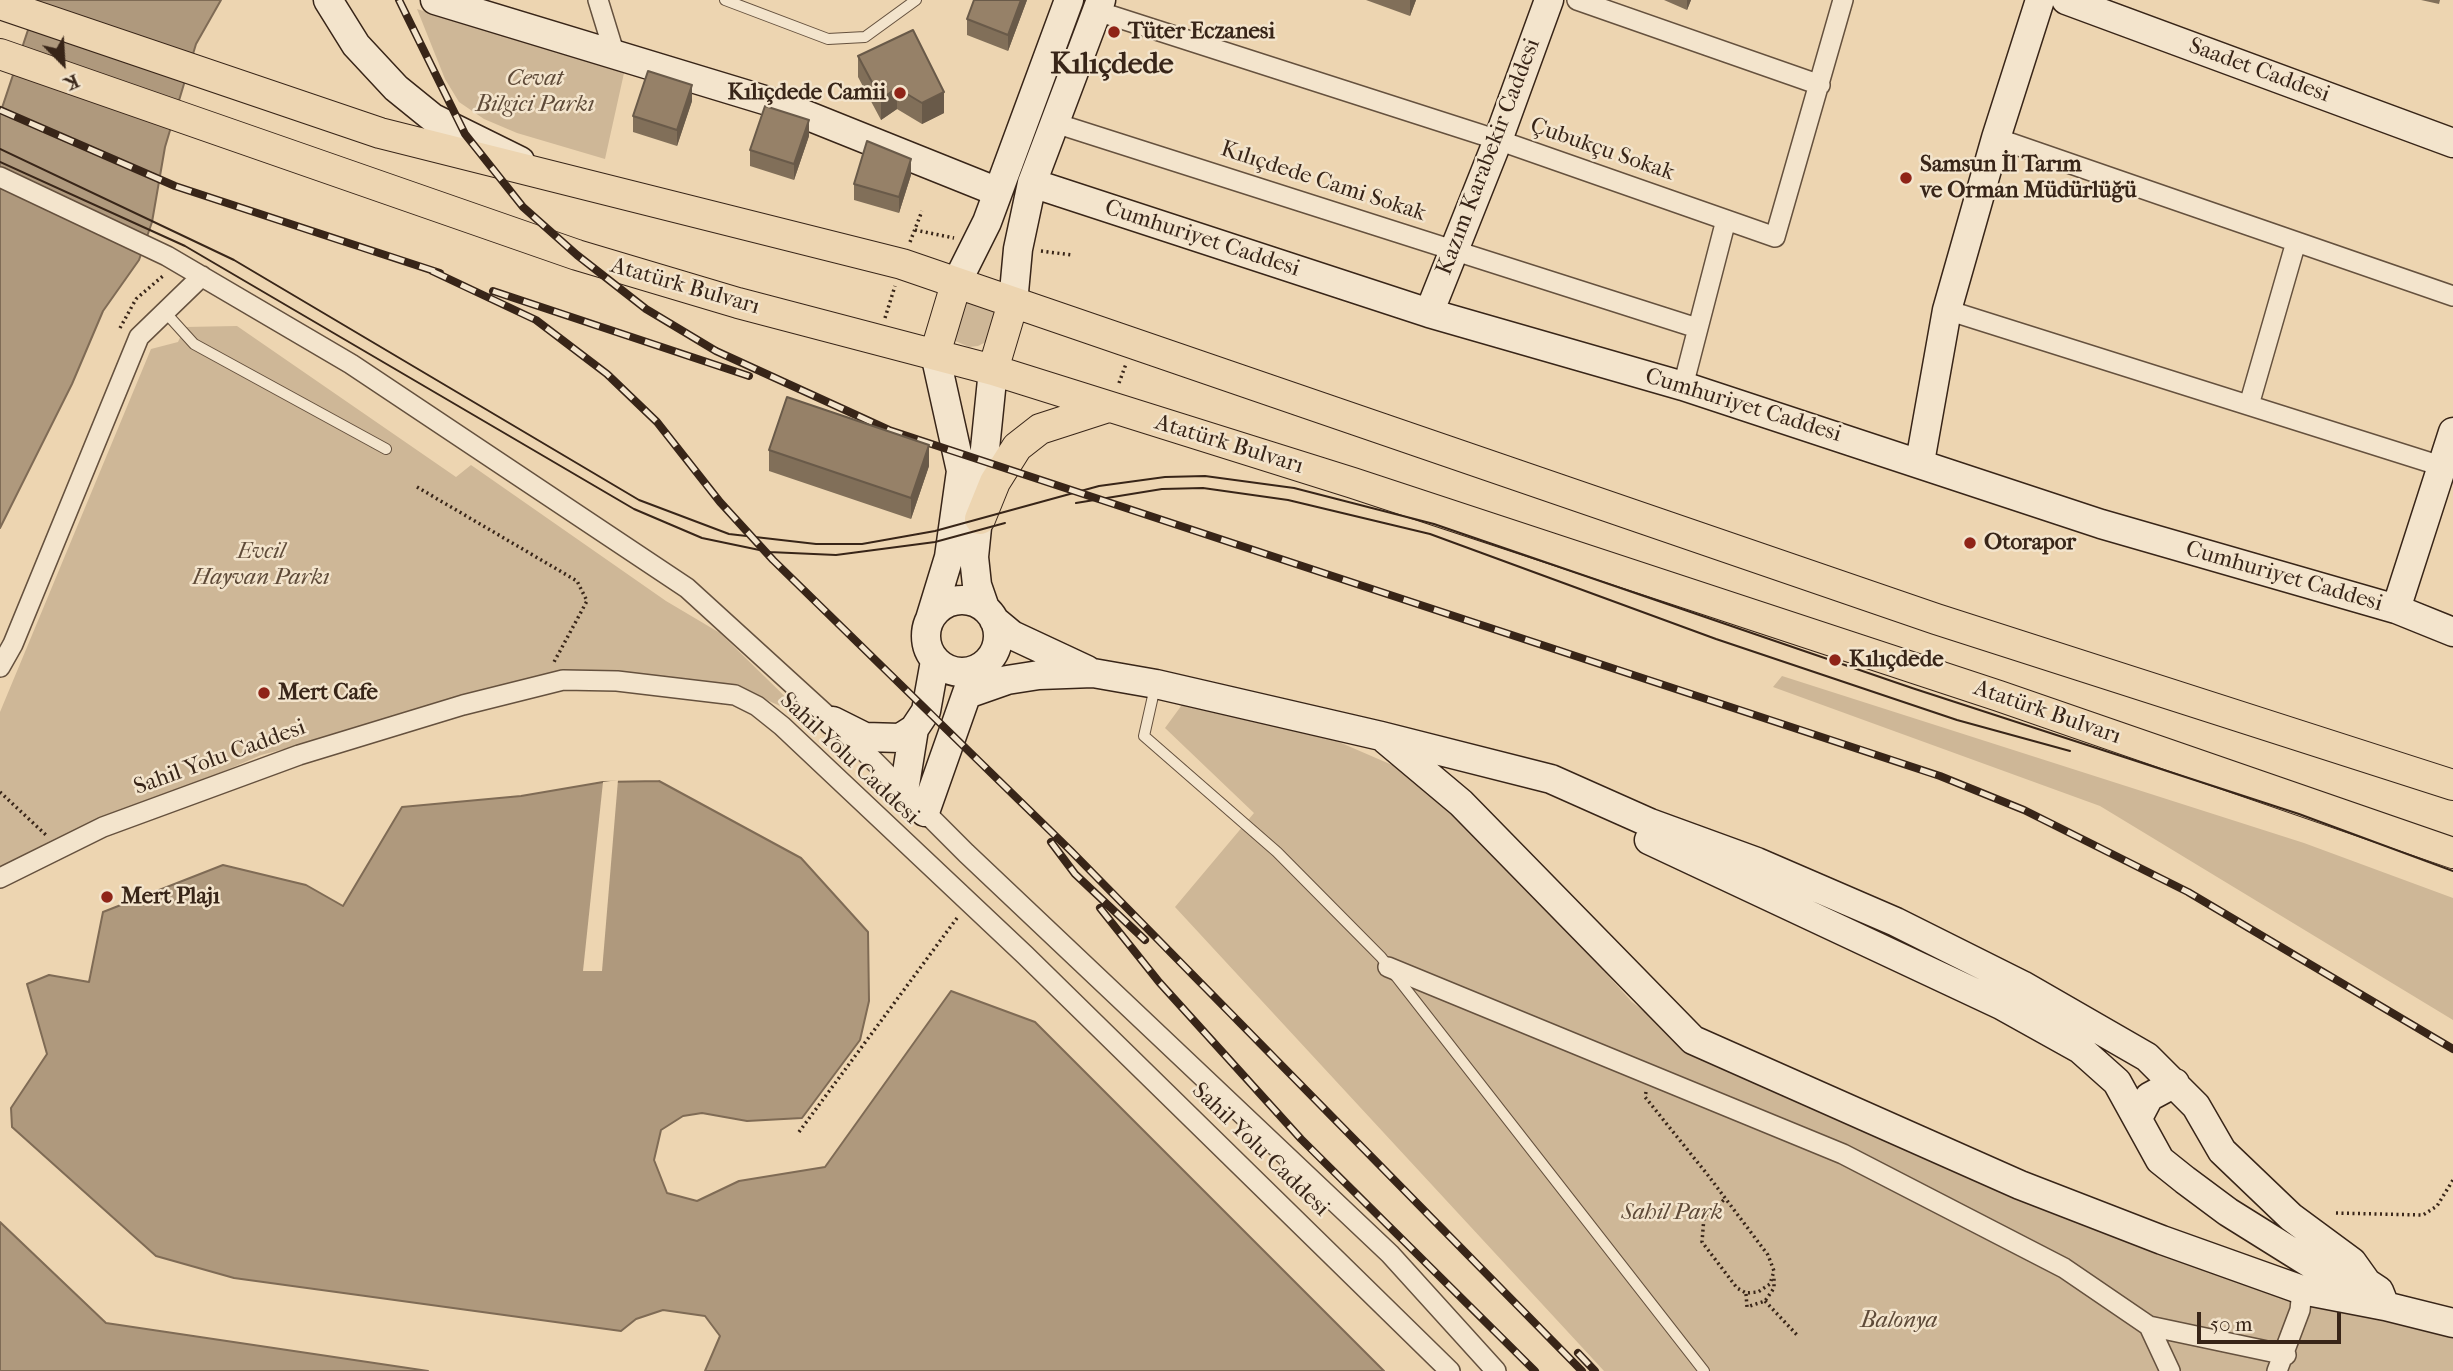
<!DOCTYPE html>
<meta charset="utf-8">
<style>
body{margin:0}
#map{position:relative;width:2453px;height:1371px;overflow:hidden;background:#edd5b1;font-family:"IM FELL French Canon",serif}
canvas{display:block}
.north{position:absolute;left:28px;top:28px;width:70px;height:70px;-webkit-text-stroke:5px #f3e4cc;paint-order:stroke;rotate:156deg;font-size:19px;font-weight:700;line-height:28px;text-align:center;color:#382518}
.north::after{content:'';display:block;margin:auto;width:24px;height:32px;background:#382518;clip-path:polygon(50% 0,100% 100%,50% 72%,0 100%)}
.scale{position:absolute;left:2197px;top:1312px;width:144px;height:32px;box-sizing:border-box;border:4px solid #382518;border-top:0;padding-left:9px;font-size:21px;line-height:24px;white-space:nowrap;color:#382518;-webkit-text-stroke:5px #f3e4cc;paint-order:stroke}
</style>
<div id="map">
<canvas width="2453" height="1371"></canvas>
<div class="north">K</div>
<div class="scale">50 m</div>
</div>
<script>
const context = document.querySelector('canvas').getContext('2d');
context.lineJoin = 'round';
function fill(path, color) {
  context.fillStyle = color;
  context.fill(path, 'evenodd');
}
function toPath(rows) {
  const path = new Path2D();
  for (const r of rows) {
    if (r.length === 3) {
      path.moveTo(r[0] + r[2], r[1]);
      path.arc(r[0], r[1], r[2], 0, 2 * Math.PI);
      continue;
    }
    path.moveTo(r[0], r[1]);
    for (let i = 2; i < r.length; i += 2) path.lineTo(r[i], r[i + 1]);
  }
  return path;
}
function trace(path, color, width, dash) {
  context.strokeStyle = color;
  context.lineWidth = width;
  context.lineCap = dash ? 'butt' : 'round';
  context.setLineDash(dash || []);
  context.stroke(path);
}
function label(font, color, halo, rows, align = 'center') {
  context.font = font + ' "IM FELL French Canon",serif';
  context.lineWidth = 5;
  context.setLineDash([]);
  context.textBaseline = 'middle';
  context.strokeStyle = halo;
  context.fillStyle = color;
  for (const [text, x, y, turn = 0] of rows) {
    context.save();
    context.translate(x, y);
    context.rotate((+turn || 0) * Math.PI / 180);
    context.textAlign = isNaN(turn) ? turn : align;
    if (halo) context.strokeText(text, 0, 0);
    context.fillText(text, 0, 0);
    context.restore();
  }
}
fill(toPath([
 [417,9,624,73,605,159,517,133,484,119,459,102,445,79],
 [961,295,997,311,986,342,978,346,969,347,953,340],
 [237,326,456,477,471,465,666,601,720,633,807,718,760,697,564,677,261,755,0,869,0,712,151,349,178,342,185,327],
 [1782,676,2304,843,2453,898,2453,1020,2100,806,1773,687],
 [1187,698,1332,739,1413,774,1488,843,1632,1002,1694,1050,2156,1254,2453,1336,2453,1371,1604,1371,1175,907,1254,813,1165,728]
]), '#ceb797');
const water = toPath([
 [38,0,221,0,196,44,165,147,152,222,139,260,103,311,72,384,0,528,0,114,38,0],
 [659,781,801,858,868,932,869,1001,860,1040,802,1118,747,1121,702,1113,683,1116,661,1130,654,1160,667,1193,697,1201,739,1181,825,1167,951,991,1035,1022,1384,1371,705,1371,720,1336,705,1316,663,1310,636,1319,621,1331,234,1278,156,1256,12,1127,11,1108,47,1054,27,984,49,975,89,982,103,912,223,865,306,885,343,906,402,807,521,796,603,782,659,781],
 [0,1222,106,1323,428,1371,0,1371,0,1222]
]);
fill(water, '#af997d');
trace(water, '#7f6b55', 2);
fill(toPath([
 [618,780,602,971,583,971,603,782]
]), '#edd5b1');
const lane = toPath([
 [725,0,828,39,865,37,916,0],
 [165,312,194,344,386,449],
 [1155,687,1144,736,1277,852,1381,957,1704,1371]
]);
const street = toPath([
 [598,0,614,52],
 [1577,0,1820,85],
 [1097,11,1498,140,1775,237,1843,0],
 [1055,123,1697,328],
 [1996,138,2453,296],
 [0,177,167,256,351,364,687,588,845,732,966,853,1390,1254,1496,1371],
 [1947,310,2441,466],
 [1683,386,1726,220],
 [2249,405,2296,242],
 [0,667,13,644,139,337,202,276],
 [0,878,103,827,299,755,463,705,563,680,617,681,735,695,757,706,782,726,1025,955,1450,1371],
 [1388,967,1843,1154,2064,1268,2149,1326,2170,1371],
 [2149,1326,2286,1355],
 [2277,1371,2300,1310,2302,1290]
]);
const secondary = toPath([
 [328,0,356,45,396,88,433,118,520,161],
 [435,0,781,105,998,192],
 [2066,0,2453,143],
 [1032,183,1429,313,1683,386,2101,524,2396,609,2453,632],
 [956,284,987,222,1069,0],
 [1013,303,1018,249,1032,183,1101,0],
 [1429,313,1498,140,1549,0],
 [1920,462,1947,310,1996,138,2040,0],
 [962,636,36],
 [985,608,977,585,974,557,993,370],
 [2396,609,2453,432],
 [930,619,949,557,961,471,935,354],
 [994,620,1012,635,1087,670],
 [967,694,1007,680,1039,675,1093,673,1156,684,1381,736,1551,779,1650,823,1757,862,1896,922,2022,985,2147,1057,2196,1106,2222,1151,2291,1217,2352,1262,2367,1283,2379,1291,2385,1306,2453,1323],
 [833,721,865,737,900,738,914,729,926,711,935,661],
 [1386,740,1461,803,1693,1040,2020,1185,2162,1240,2302,1290,2385,1306],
 [904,791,914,729],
 [925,812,973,676],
 [1649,840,2001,1005,2080,1049,2117,1082,2160,1160,2185,1180,2228,1212,2324,1272,2367,1283],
 [2138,1118,2149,1097,2175,1083]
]);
const primary = toPath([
 [0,4,380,133,902,264,1936,619,2453,785],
 [0,54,577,255,738,303,993,370,1353,483,1999,696,2453,853],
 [935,354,956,284],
 [993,370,1013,303],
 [980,519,995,482,1017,447,1040,429,1105,408]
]);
trace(lane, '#65513e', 12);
trace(street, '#65513e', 22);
trace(secondary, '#382518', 31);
trace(primary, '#382518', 32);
trace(toPath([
 [915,230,954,238],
 [910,242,922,211],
 [1041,251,1072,255],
 [885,318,895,286],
 [120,328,136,299,164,275],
 [1119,383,1126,364],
 [417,487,577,581,587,601,554,662],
 [0,792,46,835],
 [1646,1092,1645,1097,1707,1174,1768,1255,1774,1271,1770,1284,1758,1292,1746,1293,1737,1288,1702,1242,1704,1217,1725,1199],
 [799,1132,957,918],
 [2336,1213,2423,1215,2437,1206,2453,1180],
 [1746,1294,1747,1307,1765,1301,1774,1288,1774,1277],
 [1765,1301,1798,1336]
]), '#382518', 3.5, [2, 3.5]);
trace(lane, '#f3e4cc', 10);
trace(street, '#f3e4cc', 19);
trace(secondary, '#f3e4cc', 28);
trace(primary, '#edd5b1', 30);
trace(toPath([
 [0,149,234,260,639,500,729,534,816,544,862,544,935,531,1099,486,1165,477,1205,476,1294,488,1434,524,1912,688,2299,814,2453,871],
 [0,162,185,246,634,509,702,538,769,552,836,555,935,542,1005,523],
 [1076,503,1162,489,1203,488,1288,500,1430,534,1716,639,1957,720,2070,751]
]), '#382518', 2);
const rail = toPath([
 [399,0,465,134,523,207,577,255,646,309,716,351,889,430,1940,776,2024,810,2188,892,2453,1049],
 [0,110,175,186,440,273],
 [432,271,536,320,607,374,657,422,720,502,773,560,1071,851,1582,1371],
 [493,291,749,376],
 [1051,842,1075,874,1145,940],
 [1100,908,1159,982,1301,1139,1535,1371],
 [1578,1353,1595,1371]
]);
trace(rail, '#382518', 8);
trace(rail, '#f3e4cc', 5, [16]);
fill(toPath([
 [1027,0,1008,51,967,35,967,19],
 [1366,0,1416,0,1410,16],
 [1664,0,1691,0,1687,10],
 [2421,0,2440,0,2439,4],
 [858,56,944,113,922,124,897,109,881,120,858,77],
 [692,101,677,146,633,132,633,116],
 [809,136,794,180,750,166,750,150],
 [911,175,899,213,854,200,854,184],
 [769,450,929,466,911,519,769,471]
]), '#816f59');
fill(toPath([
 [1021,0,1027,0,1008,51,1008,35],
 [1410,0,1416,0,1410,16],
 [1687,0,1691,0,1687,10],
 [692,85,692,101,677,146,677,130],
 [897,88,897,109,881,120,881,99],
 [944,92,944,113,922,124,922,103],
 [809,120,809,136,794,180,794,164],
 [911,159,911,175,899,213,899,197],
 [929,445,929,466,911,519,911,498]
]), '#695a49');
const building = toPath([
 [974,0,1021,0,1008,35,967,19,974,0],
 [913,30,944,92,922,103,897,88,881,99,858,56,913,30],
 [648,71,692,85,677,130,633,116,648,71],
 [765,106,809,120,794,164,750,150,765,106],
 [867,141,911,159,899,197,854,184,867,141],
 [787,397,929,445,911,498,769,450,787,397]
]);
fill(building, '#968168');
trace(building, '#695a49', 2);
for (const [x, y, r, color] of [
 [1114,32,7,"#8f2418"],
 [900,93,7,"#8f2418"],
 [1906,178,7,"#8f2418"],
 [1970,543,7,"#8f2418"],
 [1835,660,7,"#8f2418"],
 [264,693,7,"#8f2418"],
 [107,897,7,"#8f2418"]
]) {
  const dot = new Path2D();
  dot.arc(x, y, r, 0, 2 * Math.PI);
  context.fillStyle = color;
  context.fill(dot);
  trace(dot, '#f3e4cc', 2.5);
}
label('bold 23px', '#382518', '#f3e4cc', [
 ["Tüter Eczanesi",1128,32],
 ["Kılıçdede Camii",886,93,"right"],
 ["Samsun İl Tarım",1920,165],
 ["ve Orman Müdürlüğü",1920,191],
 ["Otorapor",1984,543],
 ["Kılıçdede",1849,660],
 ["Mert Cafe",278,693],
 ["Mert Plajı",121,897]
], 'left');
label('23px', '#382518', '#f3e4cc', [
 ["Saadet Caddesi",2259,71,20],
 ["Çubukçu Sokak",1602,150,19],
 ["Kazım Karabekir Caddesi",1489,157,-69],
 ["Kılıçdede Cami Sokak",1323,182,18],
 ["Cumhuriyet Caddesi",1202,239,18],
 ["Atatürk Bulvarı",685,287,16],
 ["Cumhuriyet Caddesi",1743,406,17],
 ["Atatürk Bulvarı",1229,445,17],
 ["Cumhuriyet Caddesi",2284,577,16],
 ["Atatürk Bulvarı",2047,713,19],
 ["Sahil Yolu Caddesi",220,758,-20],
 ["Sahil Yolu Caddesi",849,759,43],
 ["Sahil Yolu Caddesi",1260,1150,44]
]);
label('italic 23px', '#5e4a38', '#f3e4cc', [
 ["Cevat",535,79],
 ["Bilgici Parkı",535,105],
 ["Evcil",261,552],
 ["Hayvan Parkı",261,578],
 ["Sahil Park",1672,1213],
 ["Balonya",1899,1321]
]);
label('bold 30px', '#382518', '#f3e4cc', [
 ["Kılıçdede",1112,66]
]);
</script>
